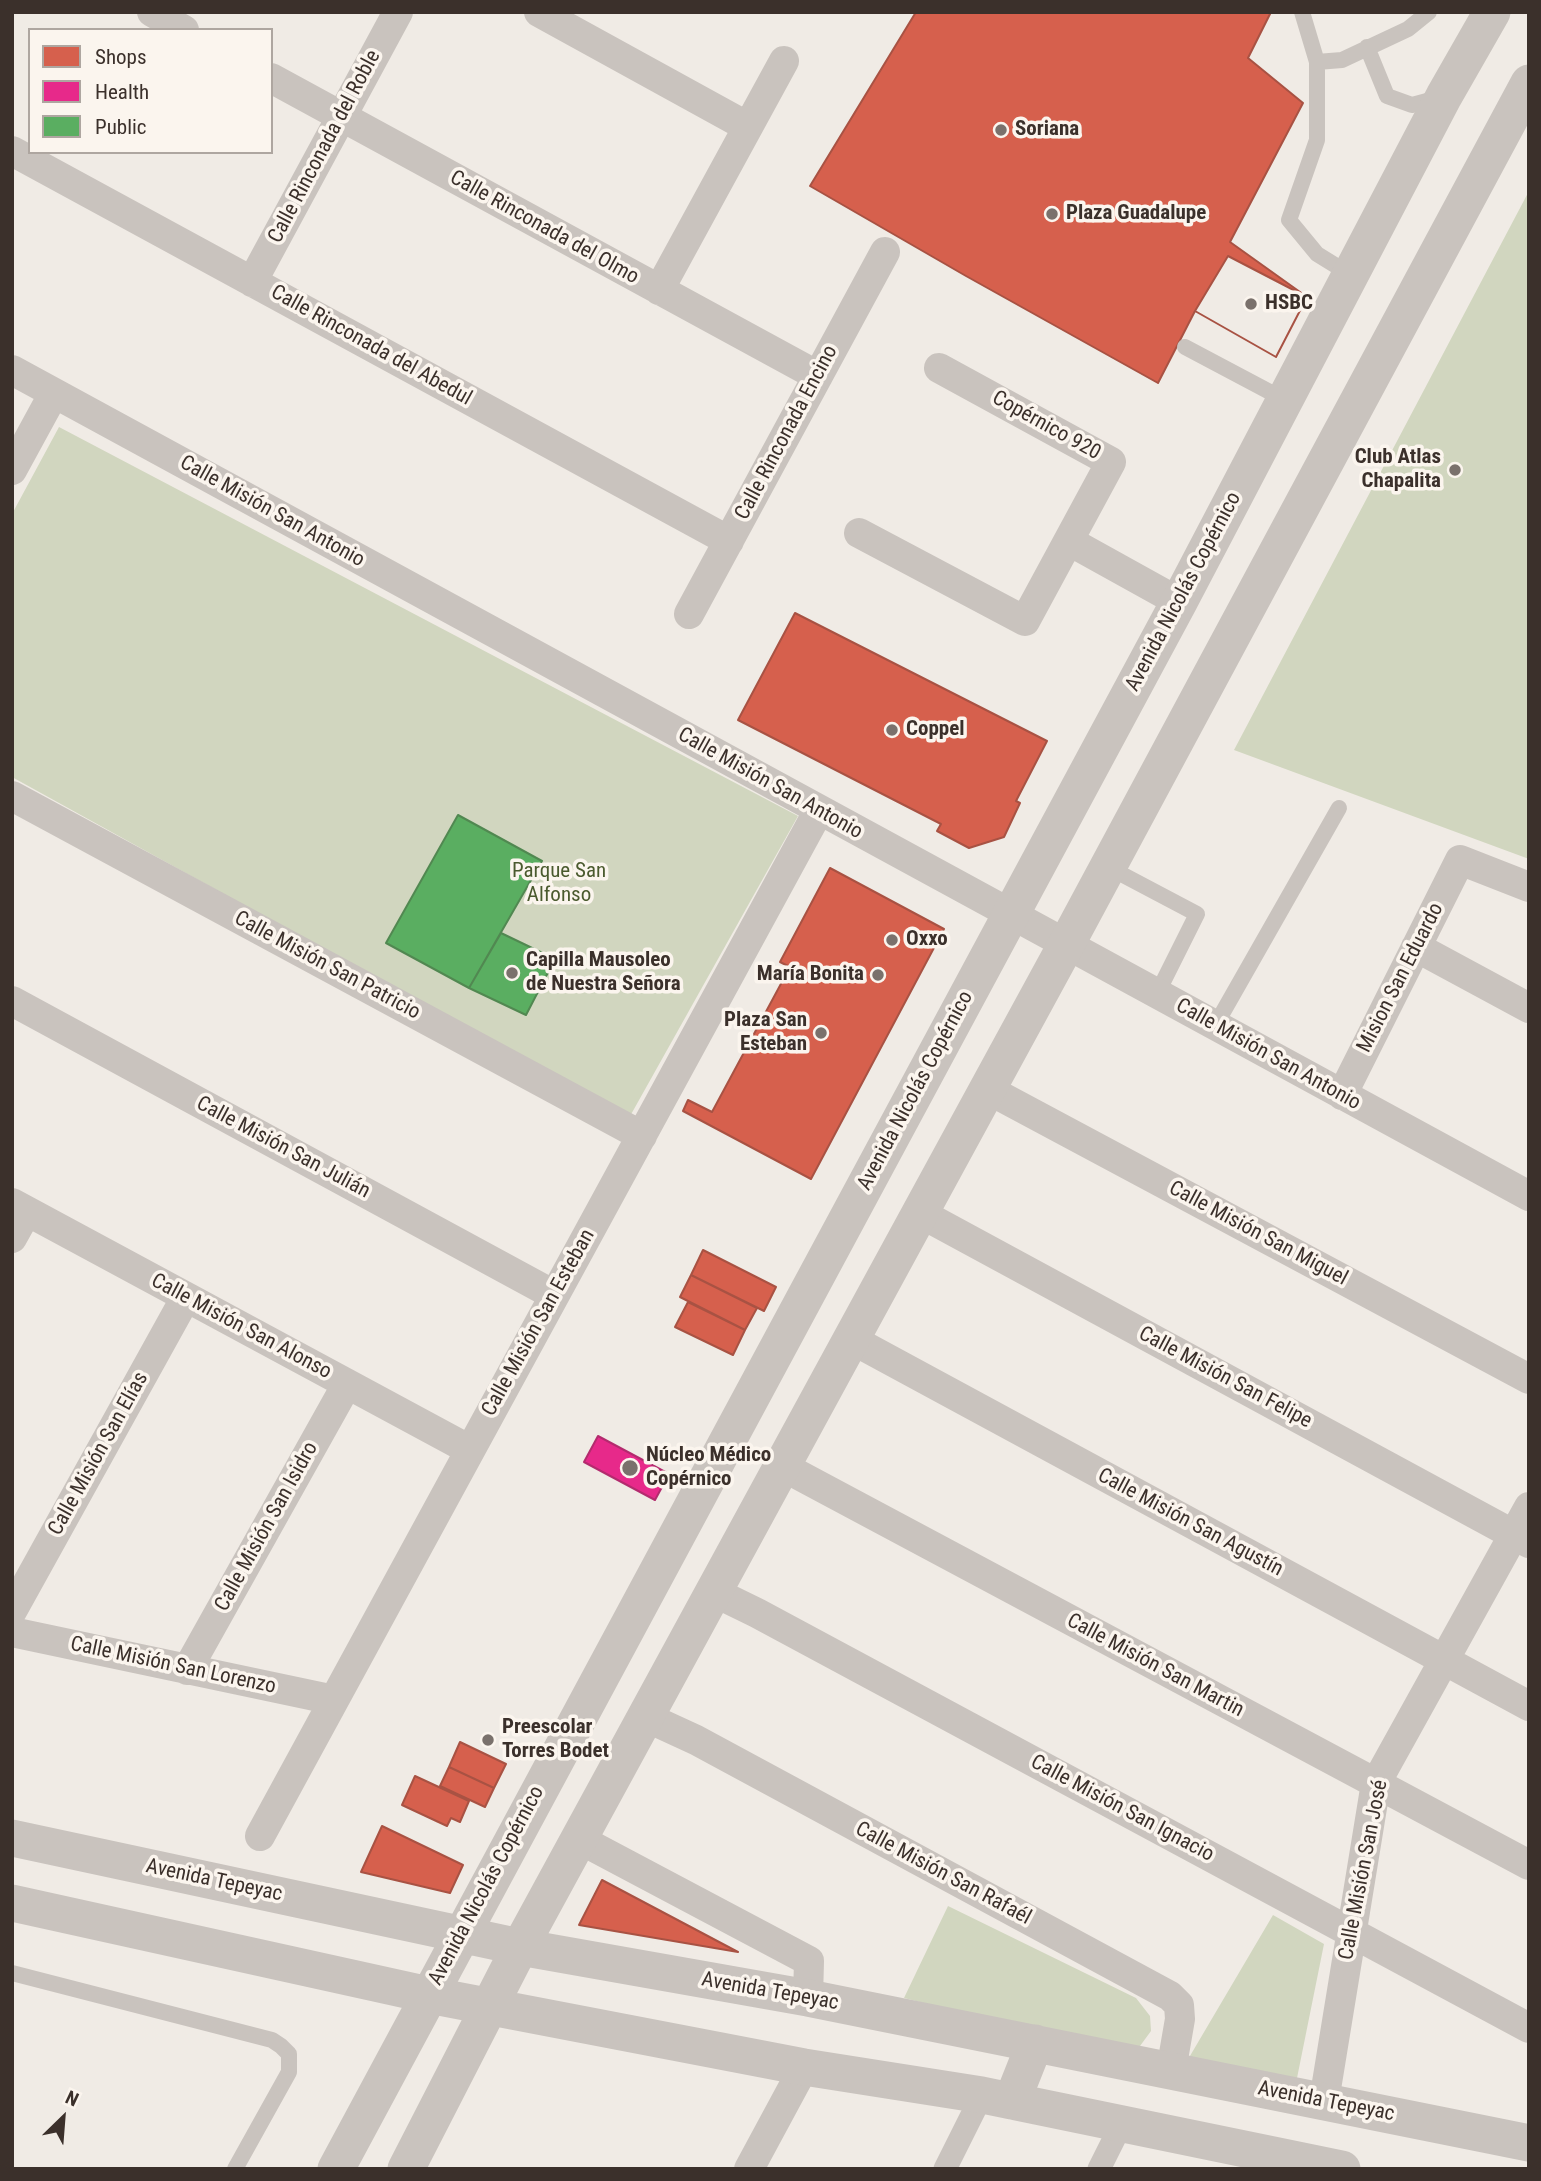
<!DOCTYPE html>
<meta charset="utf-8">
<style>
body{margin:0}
#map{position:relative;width:1541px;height:2181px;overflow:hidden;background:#f0ebe5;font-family:"Roboto Condensed",sans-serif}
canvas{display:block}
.frame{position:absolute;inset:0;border:14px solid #3b302b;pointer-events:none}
.legend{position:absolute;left:28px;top:28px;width:245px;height:126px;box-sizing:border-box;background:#fbf5ee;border:2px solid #aea6a0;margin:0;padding:9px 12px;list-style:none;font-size:21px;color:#3b302b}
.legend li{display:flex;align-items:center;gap:14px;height:35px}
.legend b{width:35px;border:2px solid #aea6a0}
.north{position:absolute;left:28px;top:2083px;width:70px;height:70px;-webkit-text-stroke:5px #fbf5ee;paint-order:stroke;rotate:25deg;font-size:19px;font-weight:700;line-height:28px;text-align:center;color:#3b302b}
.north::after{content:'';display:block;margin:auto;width:24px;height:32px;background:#3b302b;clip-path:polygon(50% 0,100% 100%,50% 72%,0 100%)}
</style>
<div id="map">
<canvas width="1541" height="2181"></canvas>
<div class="frame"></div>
<ul class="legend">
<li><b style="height:19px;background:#d6604d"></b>Shops</li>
<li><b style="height:19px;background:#e7298a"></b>Health</li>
<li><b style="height:19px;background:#5aae61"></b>Public</li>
</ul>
<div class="north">N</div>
</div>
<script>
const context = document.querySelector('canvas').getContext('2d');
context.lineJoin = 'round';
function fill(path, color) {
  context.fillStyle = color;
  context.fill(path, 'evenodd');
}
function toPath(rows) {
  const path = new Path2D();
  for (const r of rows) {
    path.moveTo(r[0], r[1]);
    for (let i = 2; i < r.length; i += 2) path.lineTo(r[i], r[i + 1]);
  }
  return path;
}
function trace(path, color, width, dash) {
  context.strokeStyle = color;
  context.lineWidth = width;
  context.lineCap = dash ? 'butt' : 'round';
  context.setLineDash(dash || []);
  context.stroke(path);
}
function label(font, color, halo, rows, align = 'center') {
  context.font = font + ' "Roboto Condensed",sans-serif';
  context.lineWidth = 7;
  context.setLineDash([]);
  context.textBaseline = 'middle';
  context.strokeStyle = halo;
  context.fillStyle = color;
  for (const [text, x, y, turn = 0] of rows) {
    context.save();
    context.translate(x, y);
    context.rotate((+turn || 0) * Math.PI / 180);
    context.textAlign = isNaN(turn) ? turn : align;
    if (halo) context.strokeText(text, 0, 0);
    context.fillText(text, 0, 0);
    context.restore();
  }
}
fill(toPath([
 [1529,191,1529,859,1234,750],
 [59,427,798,816,629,1118,12,777,12,514],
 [948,1906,1136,1998,1150,2016,1151,2031,1140,2046,1125,2054,904,1998],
 [1273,1915,1324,1944,1296,2083,1187,2061]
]), '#d1d6bf');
const shops = toPath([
 [916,12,1271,12,1248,58,1303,103,1230,242,1307,297,1276,357,1195,311,1158,383,966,276,810,186,916,12],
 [1228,256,1307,297,1276,357,1195,311,1228,256],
 [795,613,1047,741,1016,801,1020,803,1004,837,969,848,937,831,941,824,738,720,795,613],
 [830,868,944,929,811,1179,683,1111,688,1100,712,1112,790,967,780,962,830,868],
 [703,1250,776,1287,764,1311,691,1275,703,1250],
 [691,1275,757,1308,745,1330,680,1297,691,1275],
 [688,1302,745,1330,733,1355,675,1327,688,1302],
 [460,1742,506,1764,494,1788,449,1767,460,1742],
 [449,1767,494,1788,485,1807,440,1786,449,1767],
 [415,1776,469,1801,460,1822,451,1818,447,1826,402,1805,415,1776],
 [382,1826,463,1865,450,1893,361,1872,382,1826],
 [602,1880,738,1952,579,1925,602,1880]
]);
fill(shops, '#d6604d');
trace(shops, '#a85243', 2);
const health = toPath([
 [598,1436,669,1474,655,1500,584,1462,598,1436]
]);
fill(health, '#e7298a');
trace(health, '#b32b6e', 2);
const public = toPath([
 [458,815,542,861,469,988,386,943,458,815],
 [501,933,555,959,526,1015,469,988,501,933]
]);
fill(public, '#5aae61');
trace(public, '#518851', 2);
trace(toPath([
 [1302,12,1317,62,1317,140,1289,220,1317,254,1351,275],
 [1367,47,1387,96,1412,105,1438,98],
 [1317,62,1342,60,1408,29,1429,12],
 [1185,347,1285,400],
 [1108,867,1197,914,1157,994],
 [1215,1026,1339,808],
 [12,1973,272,2040,281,2046,289,2054,289,2072,235,2169]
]), '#c9c3be', 16);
trace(toPath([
 [945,2169,982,2095],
 [1099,2169,1122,2123]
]), '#c9c3be', 23);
trace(toPath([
 [152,12,184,30],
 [539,12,748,127],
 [271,78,818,376],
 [12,151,729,541],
 [252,282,398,12],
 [659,290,784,61],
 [12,370,1529,1196],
 [12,470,54,393],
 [859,533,1025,621,1111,462,939,368],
 [1069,541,1179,602],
 [689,614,885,252],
 [12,796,642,1136],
 [1416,947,1529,1008],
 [12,1001,554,1295],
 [987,1089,1529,1379],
 [1342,1095,1460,860,1529,887],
 [12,1203,470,1450],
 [920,1213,1529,1543],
 [12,1238,27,1211],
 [851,1339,1529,1706],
 [782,1466,1529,1865],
 [714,1592,757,1613,1529,2028],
 [12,1611,186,1297],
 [12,1632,334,1700],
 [187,1670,347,1384],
 [646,1717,696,1740,1170,1996,1179,2005,1180,2019,1171,2071],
 [260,1836,819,810],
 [579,1839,809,1961,808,1998],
 [1324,2101,1376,1783,1529,1507],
 [749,2169,804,2067]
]), '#c9c3be', 30);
trace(toPath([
 [12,1838,520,1947,808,1998,1529,2143],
 [12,1903,429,1995,804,2067,982,2095,1342,2169],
 [1012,2101,1035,2043],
 [336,2169,1179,602,1444,96,1492,12],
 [406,2169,520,1947,1066,945,1529,83]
]), '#c9c3be', 37);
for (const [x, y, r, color] of [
 [1001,130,7,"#7a716c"],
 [1052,214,7,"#7a716c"],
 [1251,304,7,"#7a716c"],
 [1455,470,7,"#7a716c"],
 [892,730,7,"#7a716c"],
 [892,940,7,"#7a716c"],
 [512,973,7,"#7a716c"],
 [878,975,7,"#7a716c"],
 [821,1033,7,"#7a716c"],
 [630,1468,9,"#7a716c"],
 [488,1740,7,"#7a716c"]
]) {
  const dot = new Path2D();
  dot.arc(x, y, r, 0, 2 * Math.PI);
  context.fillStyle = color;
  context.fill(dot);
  trace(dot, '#fbf5ee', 2.5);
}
label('bold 21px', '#3b302b', '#fbf5ee', [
 ["Soriana",1015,130],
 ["Plaza Guadalupe",1066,214],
 ["HSBC",1265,304],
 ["Club Atlas",1441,458,"right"],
 ["Chapalita",1441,482,"right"],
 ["Coppel",906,730],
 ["Oxxo",906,940],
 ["Capilla Mausoleo",526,961],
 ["de Nuestra Señora",526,985],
 ["María Bonita",864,975,"right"],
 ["Plaza San",807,1021,"right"],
 ["Esteban",807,1045,"right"],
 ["Núcleo Médico",646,1456],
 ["Copérnico",646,1480],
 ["Preescolar",502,1728],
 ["Torres Bodet",502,1752]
], 'left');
label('21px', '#3b302b', '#fbf5ee', [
 ["Calle Rinconada del Roble",325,147,-62],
 ["Calle Rinconada del Olmo",544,228,29],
 ["Calle Rinconada del Abedul",371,346,29],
 ["Copérnico 920",1046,426,29],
 ["Calle Rinconada Encino",787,433,-62],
 ["Calle Misión San Antonio",272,512,29],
 ["Avenida Nicolás Copérnico",1184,592,-62],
 ["Calle Misión San Antonio",770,784,29],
 ["Calle Misión San Patricio",327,966,28],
 ["Mision San Eduardo",1401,978,-63],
 ["Calle Misión San Antonio",1268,1055,29],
 ["Avenida Nicolás Copérnico",916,1091,-62],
 ["Calle Misión San Julián",283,1148,28],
 ["Calle Misión San Miguel",1258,1234,28],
 ["Calle Misión San Esteban",539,1323,-61],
 ["Calle Misión San Alonso",241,1327,28],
 ["Calle Misión San Felipe",1225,1378,28],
 ["Calle Misión San Elías",99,1454,-61],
 ["Calle Misión San Agustín",1190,1523,28],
 ["Calle Misión San Isidro",267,1527,-61],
 ["Calle Misión San Lorenzo",173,1666,12],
 ["Calle Misión San Martin",1155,1666,28],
 ["Calle Misión San Ignacio",1122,1809,28],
 ["Calle Misión San José",1364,1870,-79],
 ["Calle Misión San Rafaél",943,1874,28],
 ["Avenida Tepeyac",214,1881,12],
 ["Avenida Nicolás Copérnico",487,1886,-62],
 ["Avenida Tepeyac",770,1992,10],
 ["Avenida Tepeyac",1326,2102,11]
]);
label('21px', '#4a5a2e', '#fbf5ee', [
 ["Parque San",559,872],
 ["Alfonso",559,896]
]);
</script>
